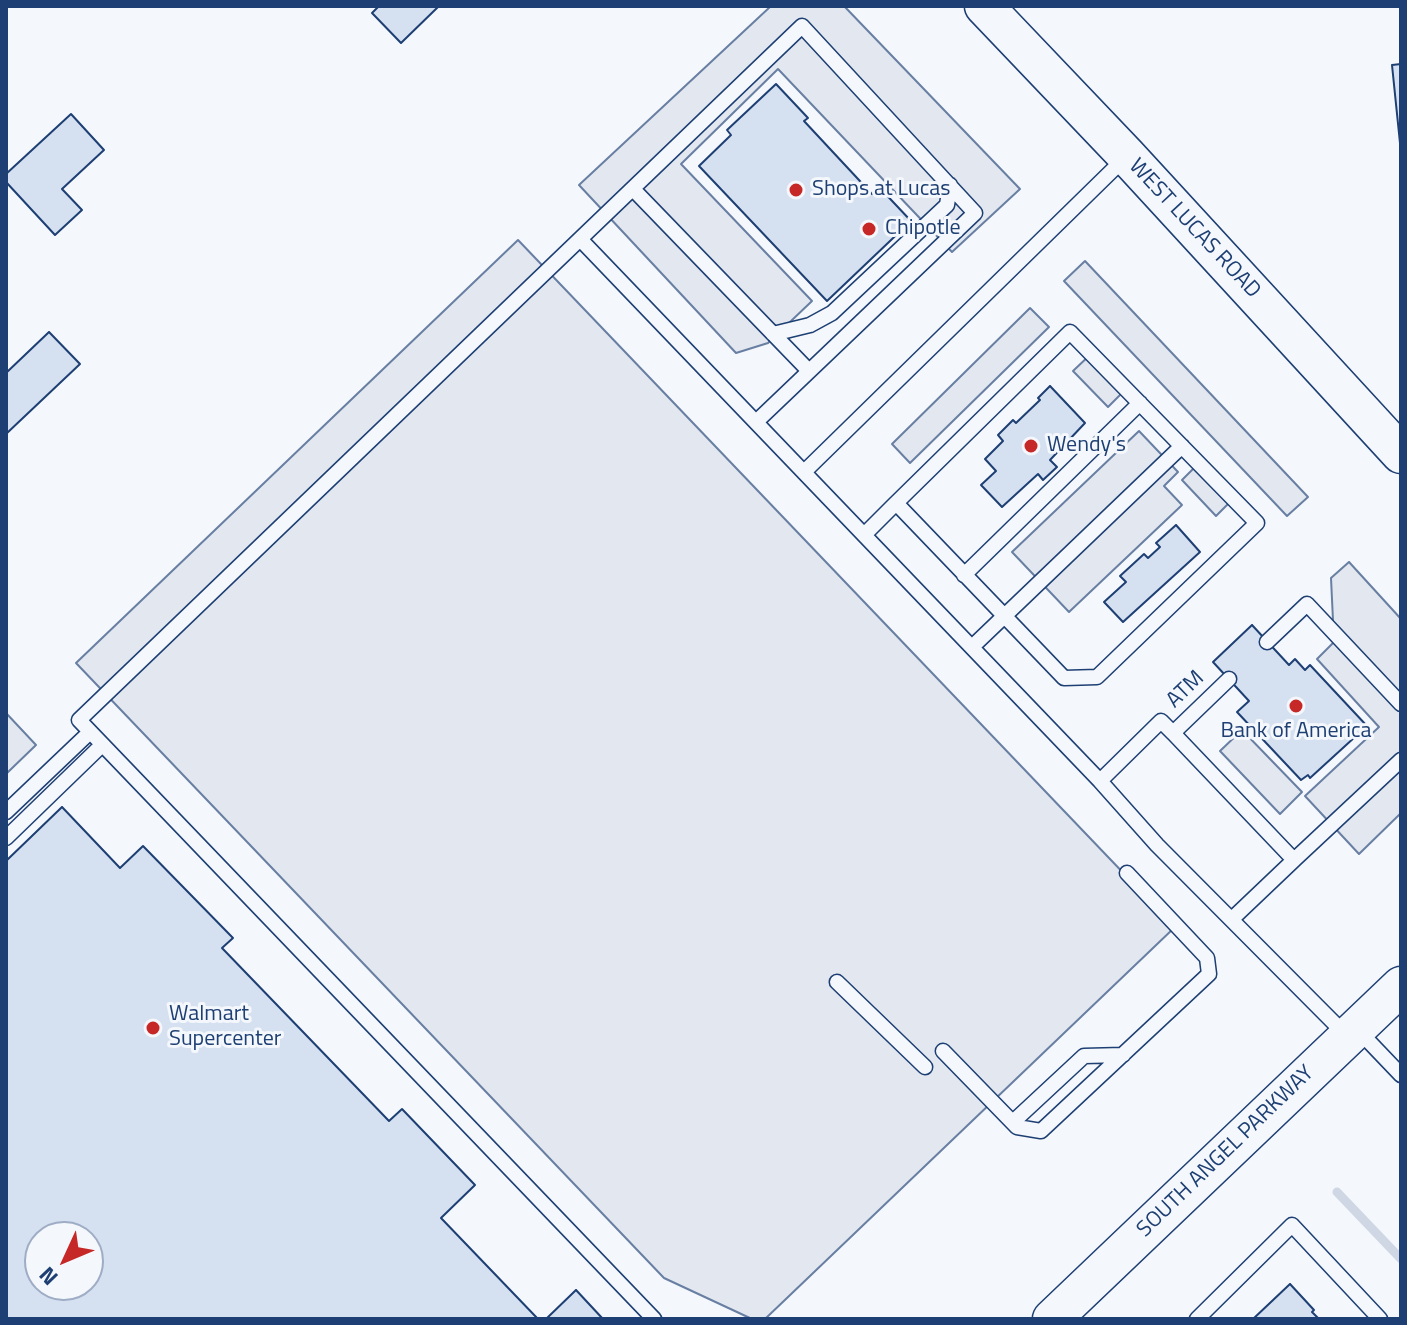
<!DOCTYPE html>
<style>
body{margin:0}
#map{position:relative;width:1407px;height:1325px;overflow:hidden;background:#f4f7fb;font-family:"Titillium Web",sans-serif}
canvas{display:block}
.frame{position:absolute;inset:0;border:8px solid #1d3f73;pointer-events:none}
.north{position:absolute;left:24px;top:1221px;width:80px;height:80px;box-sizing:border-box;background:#f4f7fb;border:2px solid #9eadc5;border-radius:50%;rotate:226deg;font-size:22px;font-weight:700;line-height:32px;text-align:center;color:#1d3f73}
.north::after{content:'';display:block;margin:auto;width:28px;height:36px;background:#c62828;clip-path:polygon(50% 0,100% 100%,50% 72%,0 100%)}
</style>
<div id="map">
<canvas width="1407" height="1325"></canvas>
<div class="frame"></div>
<div class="north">N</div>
</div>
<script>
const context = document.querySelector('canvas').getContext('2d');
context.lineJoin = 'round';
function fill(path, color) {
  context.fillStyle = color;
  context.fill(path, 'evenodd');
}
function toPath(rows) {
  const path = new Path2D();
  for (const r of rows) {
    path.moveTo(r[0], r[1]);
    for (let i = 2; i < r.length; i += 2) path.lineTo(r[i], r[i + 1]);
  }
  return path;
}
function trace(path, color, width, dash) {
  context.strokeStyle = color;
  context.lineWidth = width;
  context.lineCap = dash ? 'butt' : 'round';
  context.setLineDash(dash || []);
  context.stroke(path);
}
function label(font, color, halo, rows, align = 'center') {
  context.font = font + ' "Titillium Web",sans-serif';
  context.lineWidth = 6;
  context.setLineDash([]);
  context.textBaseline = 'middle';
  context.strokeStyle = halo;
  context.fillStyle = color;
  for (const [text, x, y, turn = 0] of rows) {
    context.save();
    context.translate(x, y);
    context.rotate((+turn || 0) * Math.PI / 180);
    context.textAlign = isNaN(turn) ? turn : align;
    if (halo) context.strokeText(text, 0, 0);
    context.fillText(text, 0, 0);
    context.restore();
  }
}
const parking = toPath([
 [771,6,844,6,1020,189,952,252,778,69,681,164,812,301,768,343,736,353,579,185,771,6],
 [518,240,1175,927,765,1319,752,1319,664,1278,76,663,518,240],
 [1085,261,1308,497,1287,516,1064,281,1085,261],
 [1030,308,1049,327,910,463,892,444,1030,308],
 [1092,353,1126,389,1108,407,1073,371,1092,353],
 [1139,431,1178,472,1164,486,1182,505,1069,612,1012,552,1139,431],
 [1198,464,1233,499,1216,516,1182,480,1198,464],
 [1349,562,1401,619,1401,813,1359,854,1305,796,1379,727,1317,659,1334,642,1331,578,1349,562],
 [6,713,36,745,6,774,6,713],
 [1242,730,1302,792,1280,814,1220,751,1242,730]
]);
fill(parking, '#e3e8f0');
trace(parking, '#687fa3', 2);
trace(toPath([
 [1337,1192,1401,1259]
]), '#cfd7e4', 9);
const building = toPath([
 [379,6,439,6,401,43,372,13,379,6],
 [1401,64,1401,153,1392,65,1401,64],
 [776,84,808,118,804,121,872,194,879,187,911,221,827,301,699,166,731,135,727,130,776,84],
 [71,114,104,150,62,189,82,210,55,235,6,182,6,174,71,114],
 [49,332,80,364,6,434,6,373,49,332],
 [1050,386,1085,423,1050,460,1057,467,1043,480,1038,474,1002,507,981,485,996,471,985,459,1003,441,998,435,1013,420,1016,423,1040,400,1038,398,1050,386],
 [1176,525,1200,552,1123,622,1104,602,1126,582,1120,576,1144,554,1148,558,1160,547,1156,543,1176,525],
 [1252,625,1289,665,1295,659,1305,670,1310,665,1367,726,1310,778,1308,775,1301,780,1237,712,1249,701,1213,662,1252,625],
 [62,807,120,868,143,846,233,938,222,948,389,1121,402,1109,475,1185,441,1218,538,1319,6,1319,6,861,62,807],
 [40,1237,88,1237,88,1285,40,1285,40,1237],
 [1290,1284,1314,1310,1312,1312,1319,1319,1253,1319,1290,1284],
 [576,1290,603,1319,546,1319,576,1290]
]);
fill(building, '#d5e0f0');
trace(building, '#1d3f73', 2);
const lane = toPath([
 [633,189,809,371],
 [580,239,802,26,975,213,756,422],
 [1070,332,1257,523,1097,677,1064,678,896,503,1070,332],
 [773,334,810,325,832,313,947,205,950,185],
 [804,472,1127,156],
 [864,535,896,503],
 [964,575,1140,403],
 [1267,642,1307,604,1401,704],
 [972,647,1182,446],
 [1173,733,1229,679],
 [1100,781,1161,721,1173,733,1294,860,1232,919],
 [6,812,90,732],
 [6,838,102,745],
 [1294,860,1401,760],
 [837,982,925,1067],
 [1357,1029,1401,1075],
 [943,1051,1017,1127,1041,1131,1209,974,1207,958,1127,873],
 [1013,1122,1084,1056,1123,1055],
 [654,1319,79,720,580,239,1100,781,1157,845,1347,1036],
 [1197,1319,1292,1225,1380,1319]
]);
const secondary = toPath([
 [984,6,1127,156,1401,454],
 [1052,1319,1401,986]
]);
trace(lane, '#1d3f73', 17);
trace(secondary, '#1d3f73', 41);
trace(lane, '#f4f7fb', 14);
trace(secondary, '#f4f7fb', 38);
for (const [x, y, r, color] of [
 [796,190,8,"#c62828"],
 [869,229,8,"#c62828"],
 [1031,446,8,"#c62828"],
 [1296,706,8,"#c62828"],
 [153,1028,8,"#c62828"]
]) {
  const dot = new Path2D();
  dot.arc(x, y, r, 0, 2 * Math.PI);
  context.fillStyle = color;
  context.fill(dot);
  trace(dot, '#f4f7fb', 3);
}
label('22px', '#1d3f73', '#f4f7fb', [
 ["Shops at Lucas",812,190],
 ["Chipotle",885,229],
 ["Wendy's",1047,446],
 ["Bank of America",1296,732,"center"],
 ["Walmart",169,1015],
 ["Supercenter",169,1040]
], 'left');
label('22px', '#1d3f73', '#f4f7fb', [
 ["WEST LUCAS ROAD",1194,229,47],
 ["ATM",1186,690,-44],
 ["SOUTH ANGEL PARKWAY",1226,1152,-44]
]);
</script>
